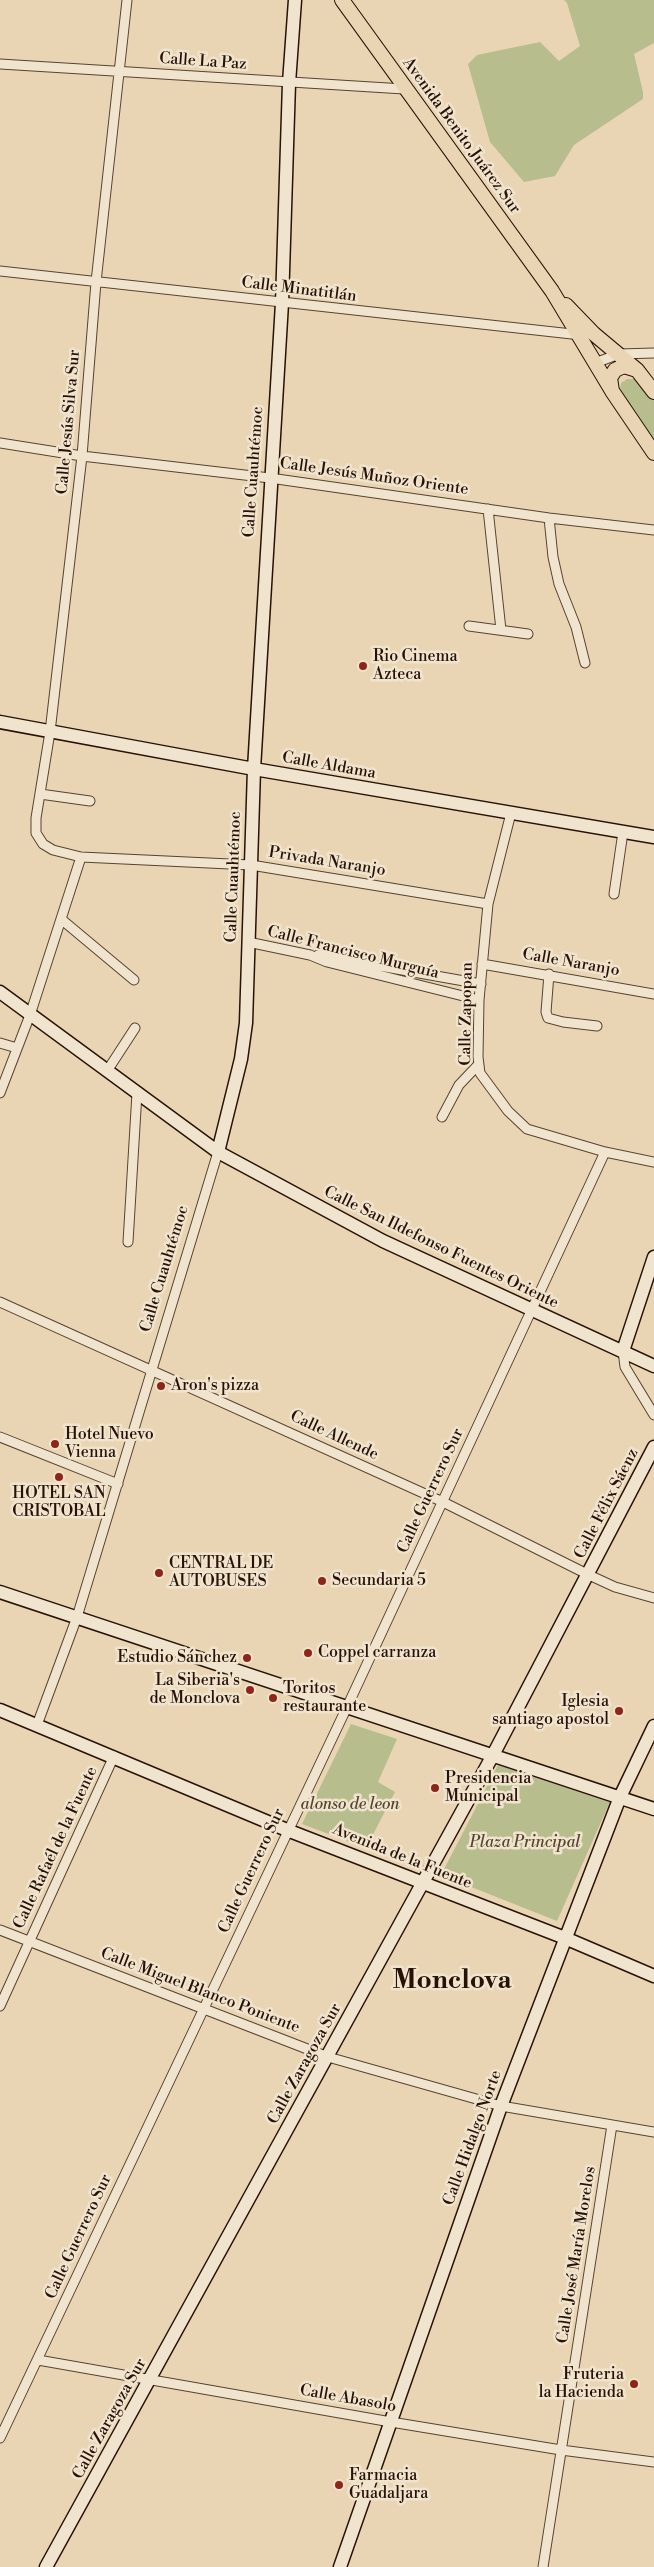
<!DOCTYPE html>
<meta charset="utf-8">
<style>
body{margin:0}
canvas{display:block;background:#e9d5b3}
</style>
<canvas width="654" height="2567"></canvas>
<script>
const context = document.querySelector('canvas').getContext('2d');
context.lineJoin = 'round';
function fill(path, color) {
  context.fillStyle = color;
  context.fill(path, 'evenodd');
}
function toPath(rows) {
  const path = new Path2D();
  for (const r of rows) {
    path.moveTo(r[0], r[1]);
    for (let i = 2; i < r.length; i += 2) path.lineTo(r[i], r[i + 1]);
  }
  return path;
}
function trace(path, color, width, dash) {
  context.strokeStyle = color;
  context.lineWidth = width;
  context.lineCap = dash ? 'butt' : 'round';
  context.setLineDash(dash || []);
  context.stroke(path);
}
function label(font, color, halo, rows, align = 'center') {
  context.font = font + ' "Libre Bodoni",serif';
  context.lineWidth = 5;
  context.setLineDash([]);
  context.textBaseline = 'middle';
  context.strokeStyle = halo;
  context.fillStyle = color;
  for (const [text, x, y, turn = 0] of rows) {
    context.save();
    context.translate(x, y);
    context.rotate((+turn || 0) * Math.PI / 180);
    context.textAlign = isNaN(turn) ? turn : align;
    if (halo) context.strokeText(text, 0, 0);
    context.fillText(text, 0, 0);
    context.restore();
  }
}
fill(toPath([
 [564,0,654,0,654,43,634,54,643,92,643,99,574,145,555,176,524,182,490,142,468,64,477,55,540,42,559,61,580,46,567,3],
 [627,379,636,379,641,383,654,401,654,441,619,394,621,383],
 [351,1724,397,1739,378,1782,395,1792,366,1848,302,1824],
 [498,1765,610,1802,557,1921,441,1875]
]), '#b7bd8c');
const street = toPath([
 [127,0,96,282,82,456,50,732,36,818,36,833,43,844,53,850,81,857,251,865,488,904],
 [0,64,404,89],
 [0,271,581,335],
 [595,363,619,354,654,353],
 [0,443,82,456,270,478,549,518,654,530],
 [488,509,501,630],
 [549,518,553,557,559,584,576,627,585,663],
 [469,626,528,634],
 [40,794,90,801],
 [511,813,488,904,479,1000,478,1057,480,1073,508,1111,527,1129,605,1152,654,1162],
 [614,894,623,832],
 [61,919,134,980],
 [248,942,310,955,327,962,479,1000],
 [318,955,481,984],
 [482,964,654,994],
 [549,974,546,1012,548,1018,563,1022,597,1026],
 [0,1043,17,1048],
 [107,1071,135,1028],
 [0,1093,30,1015,81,857],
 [442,1117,459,1085,478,1065],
 [128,1242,137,1093],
 [0,1302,443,1502,589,1575,615,1587,654,1598],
 [623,1351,625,1367,654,1415],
 [0,1437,118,1484],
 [37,1725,77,1617,218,1152],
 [0,1930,328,2057,501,2106,654,2132],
 [0,2006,114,1756],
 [38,2360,391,2422,561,2450,654,2462],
 [0,2438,347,1707,605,1152],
 [543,2567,612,2125]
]);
const secondary = toPath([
 [0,722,254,769,654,837],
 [0,992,218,1152,383,1241,654,1366],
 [218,1152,241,1059,246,1023,254,769,282,303,289,83,295,0],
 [623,1351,654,1257],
 [0,1592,654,1809],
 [0,1710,287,1830,565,1938,654,1976],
 [46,2567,493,1755,654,1447],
 [340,2567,501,2106,620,1797,654,1726]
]);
const primary = toPath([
 [342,0,552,291,612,391,654,453],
 [566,305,594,334,637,370,654,392],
 [612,391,610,378,615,370,624,366,637,370]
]);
trace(street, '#584331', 11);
trace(secondary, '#281206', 15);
trace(primary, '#281206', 16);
trace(street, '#f1e4ce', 9);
trace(secondary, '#f1e4ce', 12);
trace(primary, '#e9d5b3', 14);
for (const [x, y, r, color] of [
 [363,666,5,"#8f2418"],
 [161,1386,5,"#8f2418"],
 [55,1444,5,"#8f2418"],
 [59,1477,5,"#8f2418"],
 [159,1573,5,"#8f2418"],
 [322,1581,5,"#8f2418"],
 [308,1653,5,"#8f2418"],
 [247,1658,5,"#8f2418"],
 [250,1690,5,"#8f2418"],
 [273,1698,5,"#8f2418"],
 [619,1711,5,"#8f2418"],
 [435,1788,5,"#8f2418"],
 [634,2384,5,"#8f2418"],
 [339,2485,5,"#8f2418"]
]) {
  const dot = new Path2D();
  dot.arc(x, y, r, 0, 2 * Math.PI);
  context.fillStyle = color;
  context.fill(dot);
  trace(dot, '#f1e4ce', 2);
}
label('16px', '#281206', '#f1e4ce', [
 ["Calle La Paz",203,62,4],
 ["Avenida Benito Juárez Sur",461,136,54],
 ["Calle Minatitlán",299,290,7],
 ["Calle Jesús Silva Sur",69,422,-85],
 ["Calle Cuauhtémoc",254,472,-86],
 ["Calle Jesús Muñoz Oriente",374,477,8],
 ["Calle Aldama",329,766,10],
 ["Privada Naranjo",327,862,9],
 ["Calle Cuauhtémoc",234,877,-88],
 ["Calle Francisco Murguía",353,953,14],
 ["Calle Naranjo",571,963,10],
 ["Calle Zapopan",467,1014,-89],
 ["Calle San Ildefonso Fuentes Oriente",441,1248,26],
 ["Calle Cuauhtémoc",165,1269,-73],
 ["Calle Allende",334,1436,25],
 ["Calle Guerrero Sur",431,1491,-65],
 ["Calle Félix Sáenz",607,1504,-63],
 ["Calle Rafaél de la Fuente",56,1848,-65],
 ["Avenida de la Fuente",402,1857,22],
 ["Calle Guerrero Sur",252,1871,-65],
 ["Calle Miguel Blanco Poniente",200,1991,21],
 ["Calle Zaragoza Sur",305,2064,-61],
 ["Calle Hidalgo Norte",473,2138,-70],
 ["Calle Guerrero Sur",79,2237,-65],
 ["Calle José María Morelos",577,2255,-81],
 ["Calle Abasolo",348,2399,10],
 ["Calle Zaragoza Sur",110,2419,-61]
]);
label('16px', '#281206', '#f1e4ce', [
 ["Rio Cinema",373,657],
 ["Azteca",373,675],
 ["Aron's pizza",171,1386],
 ["Hotel Nuevo",65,1435],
 ["Vienna",65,1453],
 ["HOTEL SAN",59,1494,"center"],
 ["CRISTOBAL",59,1512,"center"],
 ["CENTRAL DE",169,1564],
 ["AUTOBUSES",169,1582],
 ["Secundaria 5",332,1581],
 ["Coppel carranza",318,1653],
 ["Estudio Sánchez",237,1658,"right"],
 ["La Siberia's",240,1681,"right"],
 ["de Monclova",240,1699,"right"],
 ["Toritos",283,1689],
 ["restaurante",283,1707],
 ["Iglesia",609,1702,"right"],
 ["santiago apostol",609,1720,"right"],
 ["Presidencia",445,1779],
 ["Municipal",445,1797],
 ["Fruteria",624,2375,"right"],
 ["la Hacienda",624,2393,"right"],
 ["Farmacia",349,2476],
 ["Guadaljara",349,2494]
], 'left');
label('italic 16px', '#53452e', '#f1e4ce', [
 ["alonso de leon",350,1805],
 ["Plaza Principal",525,1843]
]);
label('bold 26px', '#281206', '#f1e4ce', [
 ["Monclova",452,1982]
]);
</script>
